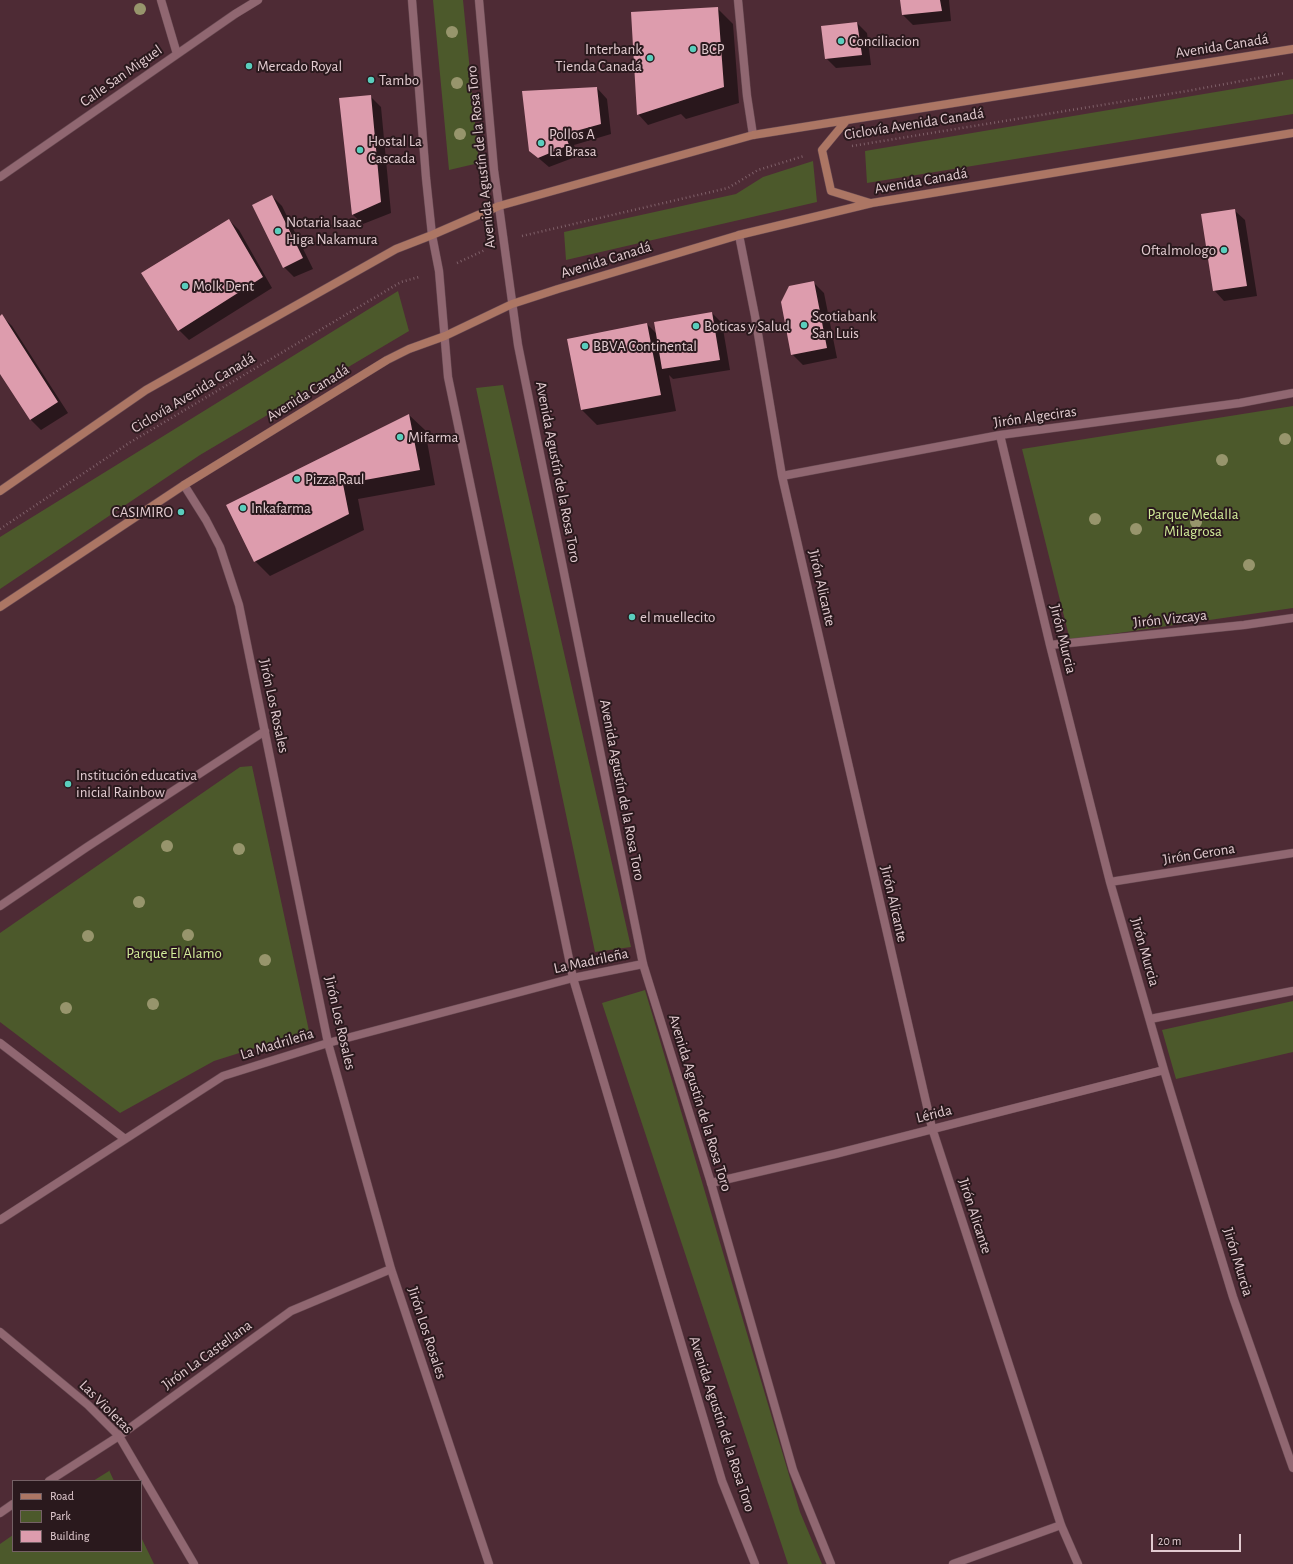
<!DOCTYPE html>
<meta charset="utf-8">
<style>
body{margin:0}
#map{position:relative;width:1293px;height:1564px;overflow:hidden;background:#4e2b35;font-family:"Alegreya Sans",sans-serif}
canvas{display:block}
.legend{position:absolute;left:12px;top:1480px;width:130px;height:72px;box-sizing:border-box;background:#2a191d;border:1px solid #746065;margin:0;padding:5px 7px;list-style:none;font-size:12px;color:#e2cbd0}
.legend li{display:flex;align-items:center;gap:8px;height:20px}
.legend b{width:20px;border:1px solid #746065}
.scale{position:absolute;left:1151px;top:1534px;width:90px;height:18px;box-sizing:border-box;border:2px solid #e2cbd0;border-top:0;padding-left:5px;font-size:12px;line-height:14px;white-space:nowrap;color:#e2cbd0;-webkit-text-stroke:3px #2a191d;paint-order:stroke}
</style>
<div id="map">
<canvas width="1293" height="1564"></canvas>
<ul class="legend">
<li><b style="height:5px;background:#ac7664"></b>Road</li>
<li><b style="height:11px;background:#4c592b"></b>Park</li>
<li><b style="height:11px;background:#dd9cad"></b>Building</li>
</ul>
<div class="scale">20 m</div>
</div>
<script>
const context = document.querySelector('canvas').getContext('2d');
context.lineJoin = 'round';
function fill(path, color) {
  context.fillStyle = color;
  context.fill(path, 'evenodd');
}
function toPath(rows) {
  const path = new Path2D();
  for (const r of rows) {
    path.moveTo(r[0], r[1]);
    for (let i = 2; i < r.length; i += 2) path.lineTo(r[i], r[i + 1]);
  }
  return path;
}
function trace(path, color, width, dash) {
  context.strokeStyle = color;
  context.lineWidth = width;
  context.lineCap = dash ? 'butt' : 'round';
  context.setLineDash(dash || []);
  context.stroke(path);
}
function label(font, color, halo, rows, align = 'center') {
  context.font = font + ' "Alegreya Sans",sans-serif';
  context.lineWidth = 4;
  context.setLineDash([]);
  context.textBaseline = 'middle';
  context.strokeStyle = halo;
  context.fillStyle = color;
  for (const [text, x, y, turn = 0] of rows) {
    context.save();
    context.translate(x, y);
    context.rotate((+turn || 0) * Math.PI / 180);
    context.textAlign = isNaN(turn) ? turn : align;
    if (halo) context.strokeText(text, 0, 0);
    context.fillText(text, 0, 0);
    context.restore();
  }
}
fill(toPath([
 [433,0,463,0,479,163,449,170],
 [1293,79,1293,114,867,183,865,151],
 [813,161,817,202,566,260,564,232,736,194,763,177],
 [398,291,409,331,200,455,0,589,0,537],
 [503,385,631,947,595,952,476,388],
 [1293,406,1293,608,1070,640,1022,449],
 [252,766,309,1031,214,1061,120,1113,0,1022,0,933,240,767],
 [645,990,800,1512,822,1564,788,1564,602,1003],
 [1293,1001,1293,1052,1176,1079,1162,1030],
 [109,1470,114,1481,93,1481,109,1471],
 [13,1535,13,1551,141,1551,141,1537,154,1564,0,1564,0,1544]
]), '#4c592b');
fill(toPath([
 [901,0,949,0,951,21,913,25,903,15],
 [717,8,733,24,739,103,686,119,681,114,648,125,638,114],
 [857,23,867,33,871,65,836,68,826,58],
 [597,88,607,99,611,134,574,145,578,156,549,167,529,150],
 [370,96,381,107,391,213,363,224,352,214],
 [272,196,282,206,313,269,294,277,284,267],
 [1234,210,1245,220,1257,296,1224,301,1214,290],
 [229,220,239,230,272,288,189,340,179,330],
 [814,283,824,293,837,358,803,365,792,354],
 [712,313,722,323,730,370,673,379,669,375,676,411,597,425,582,410,647,324,657,334],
 [2,316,12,326,68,413,41,430,31,420,0,372,0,317],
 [409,415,425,430,435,485,358,499,364,530,270,576,255,561,227,505]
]), '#0007');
fill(toPath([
 [900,0,940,0,942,11,902,15],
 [718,7,724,87,637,115,631,12],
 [857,22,862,55,825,59,821,26],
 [597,87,601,124,565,134,569,145,538,158,529,151,522,91],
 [371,95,381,202,352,215,339,98],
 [272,195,303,258,283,268,252,205],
 [1235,209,1247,286,1213,291,1201,214],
 [229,219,263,277,178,331,141,273],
 [814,281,827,348,791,355,781,302,789,286],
 [712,312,720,360,662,369,654,322],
 [2,314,58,402,30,420,0,374,0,316],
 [647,323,661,395,581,410,567,339],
 [409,414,420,470,343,484,349,514,254,562,226,505]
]), '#dd9cad');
const pedestrian = toPath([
 [1150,1019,1293,991],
 [953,1564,1061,1525]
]);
const minor = toPath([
 [161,0,177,54],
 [738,0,747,96,753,135],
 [0,177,235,14,258,0],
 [739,235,755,316,782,476,932,1128,1061,1525,1078,1564],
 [1000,435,1050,645,1110,882,1164,1070,1233,1297,1293,1468],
 [782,476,1000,435,1240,403,1293,393],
 [184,485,206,520,220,547,239,605,328,1043,391,1269,489,1564],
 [1050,645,1244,625,1293,618],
 [1110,882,1293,853],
 [0,906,87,847,265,731],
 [0,1043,125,1139],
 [711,1183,835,1154,1164,1070],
 [0,1220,223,1076,328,1043,573,978,643,964],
 [0,1332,88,1405,119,1436,194,1564],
 [49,1481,119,1436,291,1311,391,1269],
 [0,1513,13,1504]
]);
const tertiary = toPath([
 [412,0,426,178,432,235,439,271,448,377,573,978,722,1481,755,1564],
 [479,0,494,170,518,345,643,964,711,1183,793,1470,831,1564]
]);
const secondary = toPath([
 [846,121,822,150,831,191,870,203],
 [0,491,146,390,396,249,432,235,499,206,753,135,1293,49],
 [0,607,184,485,387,360,409,349,445,336,512,304,558,289,739,235,872,203,1293,133]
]);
trace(pedestrian, '#684a52', 9);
trace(minor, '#684a52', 9);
trace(tertiary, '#684a52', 9);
trace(secondary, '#684a52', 9);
trace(toPath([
 [852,146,1187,91,1285,73],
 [522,236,728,188,758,170,804,156],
 [457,263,485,250],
 [0,529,129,443,401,282,419,277]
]), '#7f6069', 2.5, [1, 3]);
trace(pedestrian, '#906771', 8);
trace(minor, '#906771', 8);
trace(tertiary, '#906771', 8);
trace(secondary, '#ac7664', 8);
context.fillStyle = '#97956c';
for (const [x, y] of [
 [140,9],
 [452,32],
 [457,83],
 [460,134],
 [1285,439],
 [1222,460],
 [1095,519],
 [1196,522],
 [1136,529],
 [1249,565],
 [167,846],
 [239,849],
 [139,902],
 [188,935],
 [88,936],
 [265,960],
 [153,1004],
 [66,1008]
]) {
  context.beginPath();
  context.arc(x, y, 6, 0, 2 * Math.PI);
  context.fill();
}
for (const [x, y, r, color] of [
 [841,41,4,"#5acebd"],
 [693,49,4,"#5acebd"],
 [650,58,4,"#5acebd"],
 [249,66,4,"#5acebd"],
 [371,80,4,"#5acebd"],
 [541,143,4,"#5acebd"],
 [360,150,4,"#5acebd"],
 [278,231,4,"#5acebd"],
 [1224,250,4,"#5acebd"],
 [185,286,4,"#5acebd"],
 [804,325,4,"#5acebd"],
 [696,326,4,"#5acebd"],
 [585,346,4,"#5acebd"],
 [400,437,4,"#5acebd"],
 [297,479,4,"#5acebd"],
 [243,508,4,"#5acebd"],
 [181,512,4,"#5acebd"],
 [632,617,4,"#5acebd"],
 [68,784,4,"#5acebd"]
]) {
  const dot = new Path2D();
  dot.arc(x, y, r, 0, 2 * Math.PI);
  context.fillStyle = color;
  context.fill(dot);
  trace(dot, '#2a191d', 1.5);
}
label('15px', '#e2cbd0', '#2a191d', [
 ["Conciliacion",849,41],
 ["Interbank",642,49,"right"],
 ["Tienda Canadá",642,66,"right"],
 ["BCP",701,49],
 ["Mercado Royal",257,66],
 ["Tambo",379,80],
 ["Pollos A",549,134],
 ["La Brasa",549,151],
 ["Hostal La",368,141],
 ["Cascada",368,158],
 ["Notaria Isaac",286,222],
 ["Higa Nakamura",286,239],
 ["Oftalmologo",1216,250,"right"],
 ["Molk Dent",193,286],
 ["Scotiabank",812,316],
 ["San Luis",812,333],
 ["Boticas y Salud",704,326],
 ["BBVA Continental",593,346],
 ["Mifarma",408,437],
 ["Pizza Raul",305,479],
 ["Inkafarma",251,508],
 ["CASIMIRO",173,512,"right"],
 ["el muellecito",640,617],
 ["Institución educativa",76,775],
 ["inicial Rainbow",76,792]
], 'left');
label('15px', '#e2cbd0', '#2a191d', [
 ["Avenida Canadá",1222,46,-9],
 ["Calle San Miguel",121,76,-35],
 ["Ciclovía Avenida Canadá",914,124,-9],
 ["Avenida Agustín de la Rosa Toro",481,157,-96],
 ["Avenida Canadá",921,181,-10],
 ["Avenida Canadá",606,260,-17],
 ["Ciclovía Avenida Canadá",193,393,-31],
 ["Avenida Canadá",308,393,-32],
 ["Jirón Algeciras",1035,417,-8],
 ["Avenida Agustín de la Rosa Toro",558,472,79],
 ["Jirón Alicante",822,588,77],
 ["Jirón Vizcaya",1170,619,-6],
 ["Jirón Murcia",1063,639,76],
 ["Jirón Los Rosales",274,706,78],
 ["Avenida Agustín de la Rosa Toro",622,790,79],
 ["Jirón Gerona",1199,854,-9],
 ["Jirón Alicante",894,904,77],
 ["Jirón Murcia",1145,952,74],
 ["La Madrileña",591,961,-12],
 ["Jirón Los Rosales",340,1023,77],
 ["La Madrileña",277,1044,-17],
 ["Avenida Agustín de la Rosa Toro",700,1103,73],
 ["Lérida",934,1114,-14],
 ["Jirón Alicante",975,1216,72],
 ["Jirón Murcia",1238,1262,73],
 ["Jirón Los Rosales",427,1333,72],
 ["Jirón La Castellana",207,1355,-36],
 ["Las Violetas",106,1407,45],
 ["Avenida Agustín de la Rosa Toro",722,1424,72]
]);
label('15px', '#d2ec99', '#2a191d', [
 ["Parque Medalla",1193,514],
 ["Milagrosa",1193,531],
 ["Parque El Alamo",174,953]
]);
</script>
